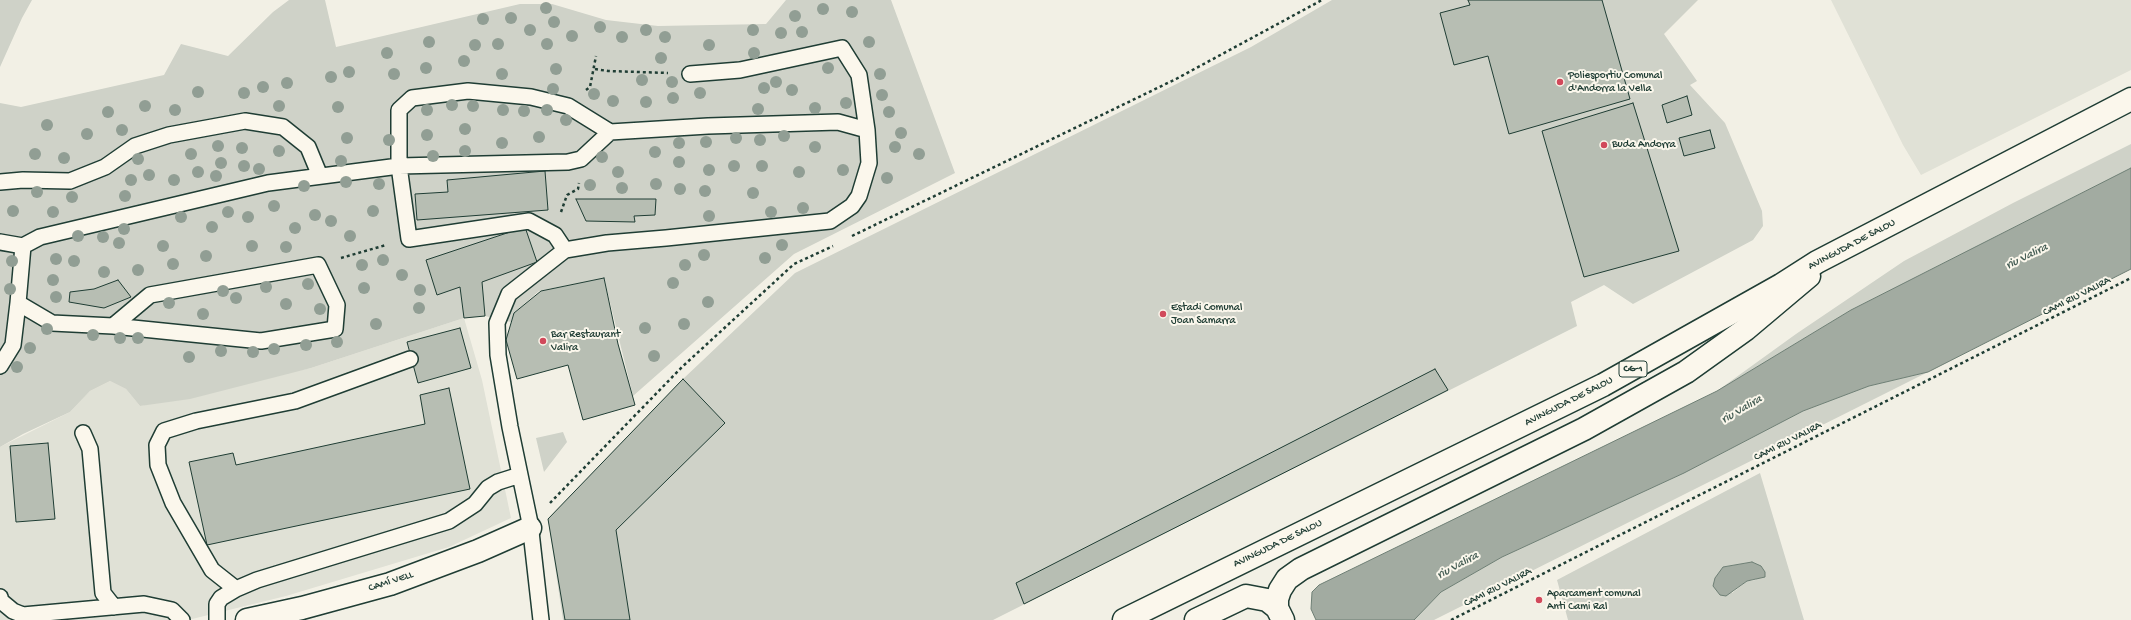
<!DOCTYPE html>
<meta charset="utf-8">
<style>
body{margin:0}
canvas{display:block;background:#f2f0e5}
</style>
<canvas width="2131" height="620"></canvas>
<script>
const context = document.querySelector('canvas').getContext('2d');
context.lineJoin = 'round';
function fill(path, color) {
  context.fillStyle = color;
  context.fill(path, 'evenodd');
}
function toPath(rows) {
  const path = new Path2D();
  for (const r of rows) {
    path.moveTo(r[0], r[1]);
    for (let i = 2; i < r.length; i += 2) path.lineTo(r[i], r[i + 1]);
  }
  return path;
}
function trace(path, color, width, dash) {
  context.strokeStyle = color;
  context.lineWidth = width;
  context.lineCap = dash ? 'butt' : 'round';
  context.setLineDash(dash || []);
  context.stroke(path);
}
function label(font, color, halo, rows, align = 'center') {
  context.font = font + ' "Gochi Hand",sans-serif';
  context.lineWidth = 4;
  context.setLineDash([]);
  context.textBaseline = 'middle';
  context.strokeStyle = halo;
  context.fillStyle = color;
  for (const [text, x, y, turn = 0] of rows) {
    context.save();
    context.translate(x, y);
    context.rotate((+turn || 0) * Math.PI / 180);
    context.textAlign = isNaN(turn) ? turn : align;
    if (halo) context.strokeText(text, 0, 0);
    context.fillText(text, 0, 0);
    context.restore();
  }
}
fill(toPath([
 [1831,0,2131,0,2131,70,1921,175,1903,145],
 [464,318,482,380,511,518,449,547,286,596,188,620,0,620,0,447,70,412,90,391,110,381,126,389,140,406,311,368]
]), '#e0e1d6');
fill(toPath([
 [0,0,32,0,22,18,0,67],
 [289,0,325,0,336,47,520,4,552,4,606,20,658,26,766,24,786,0,891,0,955,173,794,254,633,396,604,278,539,291,514,313,511,322,485,316,464,318,311,368,190,399,140,406,126,389,110,381,90,391,70,412,23,434,0,447,0,103,21,107,164,75,181,44,228,56,273,12],
 [1332,0,1698,0,1664,34,1697,81,1690,85,1725,123,1762,211,1763,226,1753,240,1633,304,1604,285,1571,302,1577,326,993,620,563,620,548,519,683,379,795,273,1251,47],
 [2131,144,2131,168,1851,310,1717,391,1796,334,1904,261,2013,203],
 [1928,372,1434,620,1414,620,1441,592,1502,557,1684,473,1803,411,1869,386],
 [563,432,567,442,544,472,536,438],
 [1760,473,1804,620,1568,620,1557,580],
 [1752,562,1756,580,1747,581,1732,593,1723,567]
]), '#cfd2c8');
const water = toPath([
 [2131,168,2131,269,1928,372,1869,386,1803,411,1684,473,1502,557,1441,592,1414,620,1316,620,1311,609,1312,592,1319,585,1717,391,1851,310,2131,168],
 [1752,562,1761,566,1765,572,1765,577,1747,581,1726,596,1720,595,1713,586,1715,578,1723,567,1752,562]
]);
fill(water, '#a2aba1');
trace(water, '#6e7f75', 1);
const building = toPath([
 [1468,0,1602,0,1630,99,1509,134,1488,56,1454,65,1440,13,1470,5,1468,0],
 [1687,96,1692,115,1667,123,1662,105,1687,96],
 [1633,103,1679,251,1584,277,1542,131,1633,103],
 [1710,130,1715,148,1684,156,1679,138,1710,130],
 [545,171,548,210,417,220,415,194,448,192,447,180,545,171],
 [576,199,656,199,655,215,634,216,635,222,586,221,576,199],
 [525,227,537,262,482,282,485,316,464,318,460,287,437,295,426,260,525,227],
 [604,278,618,344,635,405,583,420,568,365,517,379,506,340,514,313,541,291,604,278],
 [118,280,131,297,104,308,69,302,70,292,94,289,118,280],
 [460,328,471,368,418,383,407,342,460,328],
 [1435,369,1448,390,1024,604,1016,583,1435,369],
 [683,379,725,423,616,530,630,620,565,620,548,519,683,379],
 [449,388,470,489,207,545,189,462,233,453,236,465,425,424,420,395,449,388],
 [48,443,55,519,16,522,10,446,48,443]
]);
fill(building, '#b7beb3');
trace(building, '#1f3d34', 1);
const service = toPath([
 [690,74,740,70,842,48,859,75,867,130],
 [0,182,23,180,70,181,105,167,135,146,169,135,245,121,283,127,308,147,320,176],
 [0,242,23,246],
 [113,326,150,295,318,265,337,305,335,329,261,341,113,326,52,323,18,303,23,246,40,237,268,183,399,166,409,239,529,221,555,235,565,250],
 [0,366,13,345,18,303],
 [83,433,90,449,103,593,114,607],
 [236,589,212,570,173,503,158,465,157,445,164,431,196,421,295,401,410,359],
 [0,597,1,601,13,611,23,615,144,604,172,610,182,620],
 [217,620,217,604,221,598,236,589,257,580,449,521,475,504,488,488,498,482,520,475],
 [541,620,530,523,510,427,498,355,497,323,509,294,565,250,607,243,666,238,830,221,852,206,859,196,869,163,867,130,838,122,708,126,610,132,568,106,531,97,468,91,412,98,399,110,399,166,568,162,581,159,610,132]
]);
const minor = toPath([
 [247,620,302,608,390,584,478,551,530,528],
 [1196,620,1246,596,1267,600,1277,608],
 [1283,620,1277,608,1277,599,1280,590,1287,579,1301,569,1584,429,1686,372,1746,329,1809,276]
]);
const trunk = toPath([
 [1124,620,1603,385,1781,285,1817,262,2131,99]
]);
trace(service, '#1f3d34', 18);
trace(minor, '#1f3d34', 25);
trace(trunk, '#1f3d34', 25);
trace(toPath([
 [595,69,608,71,668,73],
 [586,90,590,87,596,56],
 [561,212,567,195,578,189,579,183],
 [852,236,1176,79,1322,0],
 [341,258,386,245],
 [550,503,682,367,794,264,833,246],
 [1451,620,2131,278]
]), '#1f3d34', 2.5, [3, 3]);
trace(service, '#fbf7ec', 15);
trace(minor, '#fbf7ec', 22);
trace(trunk, '#fbf7ec', 22);
context.fillStyle = '#919e94';
for (const [x, y] of [
 [546,8],
 [823,9],
 [852,12],
 [795,16],
 [511,18],
 [483,19],
 [554,22],
 [600,27],
 [530,30],
 [646,30],
 [753,30],
 [802,32],
 [781,33],
 [572,36],
 [622,37],
 [665,37],
 [429,42],
 [869,42],
 [498,44],
 [547,44],
 [475,45],
 [709,45],
 [387,53],
 [754,53],
 [661,58],
 [464,61],
 [426,68],
 [828,68],
 [556,69],
 [349,72],
 [394,74],
 [502,74],
 [880,74],
 [331,77],
 [642,80],
 [672,82],
 [776,82],
 [287,83],
 [263,87],
 [764,88],
 [553,89],
 [792,90],
 [198,92],
 [244,93],
 [700,93],
 [594,94],
 [882,95],
 [673,98],
 [613,101],
 [646,102],
 [846,103],
 [452,105],
 [145,106],
 [279,106],
 [473,106],
 [338,107],
 [815,108],
 [758,109],
 [175,110],
 [427,110],
 [503,110],
 [547,110],
 [524,111],
 [108,112],
 [889,112],
 [566,120],
 [47,125],
 [465,129],
 [122,130],
 [901,133],
 [87,134],
 [427,135],
 [784,136],
 [539,137],
 [347,138],
 [736,138],
 [389,140],
 [760,140],
 [706,142],
 [502,143],
 [679,143],
 [218,146],
 [815,147],
 [895,147],
 [242,148],
 [279,151],
 [465,151],
 [655,152],
 [35,154],
 [191,154],
 [919,154],
 [433,156],
 [602,157],
 [64,158],
 [138,159],
 [341,161],
 [679,162],
 [221,163],
 [244,166],
 [734,166],
 [762,166],
 [259,169],
 [709,170],
 [843,170],
 [198,172],
 [618,172],
 [799,172],
 [149,175],
 [216,176],
 [887,178],
 [131,180],
 [174,180],
 [346,182],
 [379,184],
 [656,184],
 [590,185],
 [304,186],
 [622,188],
 [680,189],
 [705,191],
 [37,192],
 [753,193],
 [125,196],
 [72,197],
 [274,206],
 [803,208],
 [13,211],
 [373,211],
 [53,212],
 [228,212],
 [771,212],
 [315,215],
 [709,216],
 [181,217],
 [248,217],
 [331,221],
 [212,227],
 [295,228],
 [124,229],
 [78,236],
 [350,236],
 [103,237],
 [119,243],
 [782,245],
 [163,246],
 [252,246],
 [286,247],
 [704,255],
 [206,256],
 [765,258],
 [56,259],
 [383,260],
 [12,261],
 [74,261],
 [173,264],
 [362,265],
 [685,265],
 [138,270],
 [104,272],
 [402,275],
 [53,280],
 [673,283],
 [308,284],
 [266,287],
 [364,288],
 [10,289],
 [420,290],
 [223,291],
 [56,297],
 [236,298],
 [708,302],
 [169,303],
 [286,304],
 [419,308],
 [320,309],
 [203,314],
 [376,324],
 [684,324],
 [645,328],
 [47,329],
 [93,335],
 [120,338],
 [138,338],
 [337,342],
 [306,345],
 [30,348],
 [274,349],
 [221,351],
 [253,352],
 [654,356],
 [189,357],
 [17,367]
]) {
  context.beginPath();
  context.arc(x, y, 6, 0, 2 * Math.PI);
  context.fill();
}
for (const [x, y, r, color] of [
 [1560,82,4,"#d1495b"],
 [1604,145,4,"#d1495b"],
 [1163,314,4,"#d1495b"],
 [543,341,4,"#d1495b"],
 [1539,600,4,"#d1495b"]
]) {
  const dot = new Path2D();
  dot.arc(x, y, r, 0, 2 * Math.PI);
  context.fillStyle = color;
  context.fill(dot);
  trace(dot, '#fbf7ec', 1.5);
}
for (const [x, y, w] of [
 [1633,369,28]
]) {
  const box = new Path2D();
  box.roundRect(x - w / 2, y - 8, w, 16, 3);
  context.fillStyle = '#fbf7ec';
  context.fill(box);
  trace(box, '#1f3d34', 1);
}
label('bold 10px', '#1f3d34', null, [
 ["CG-1",1633,369]
]);
label('11px', '#1f3d34', '#fbf7ec', [
 ["Poliesportiu Comunal",1568,76],
 ["d'Andorra la Vella",1568,89],
 ["Buda Andorra",1612,145],
 ["Estadi Comunal",1171,308],
 ["Joan Samarra",1171,321],
 ["Bar Restaurant",551,335],
 ["Valira",551,348],
 ["Aparcament comunal",1547,594],
 ["Anti Cami Ral",1547,607]
], 'left');
label('11px', '#1f3d34', '#fbf7ec', [
 ["AVINGUDA DE SALOU",1852,245,-28],
 ["CAMI RIU VALIRA",2077,297,-27],
 ["AVINGUDA DE SALOU",1569,402,-27],
 ["CAMI RIU VALIRA",1788,442,-27],
 ["AVINGUDA DE SALOU",1278,544,-26],
 ["CAMÍ VELL",391,582,-18],
 ["CAMI RIU VALIRA",1498,588,-27]
]);
label('italic 12px', '#465e55', '#fbf7ec', [
 ["riu Valira",2027,257,-26],
 ["riu Valira",1742,410,-30],
 ["riu Valira",1458,566,-28]
]);
</script>
